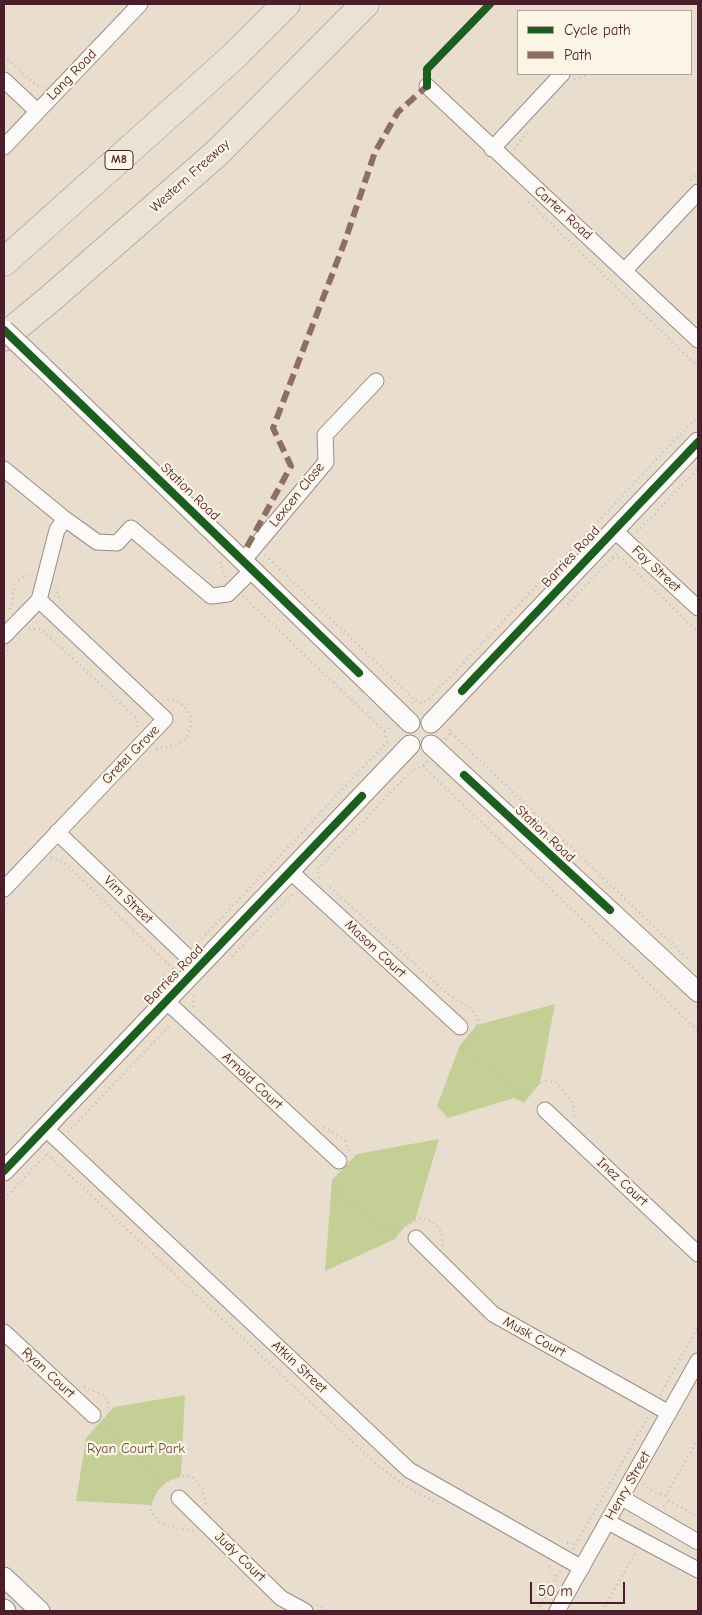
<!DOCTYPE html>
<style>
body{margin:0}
#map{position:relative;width:702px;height:1615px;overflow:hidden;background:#e9dece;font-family:"Comic Neue",sans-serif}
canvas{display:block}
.frame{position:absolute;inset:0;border:5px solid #4a1f2b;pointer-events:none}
.legend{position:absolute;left:517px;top:10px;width:175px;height:65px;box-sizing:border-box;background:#fcf5e5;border:1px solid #b59f9b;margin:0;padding:6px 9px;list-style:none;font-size:15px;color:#4a1f2b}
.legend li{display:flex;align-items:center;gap:10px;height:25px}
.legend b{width:25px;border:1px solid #b59f9b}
.scale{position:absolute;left:530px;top:1582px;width:95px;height:22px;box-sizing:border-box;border:2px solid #4a1f2b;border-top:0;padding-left:6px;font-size:15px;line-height:18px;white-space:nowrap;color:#4a1f2b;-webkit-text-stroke:4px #fcf5e5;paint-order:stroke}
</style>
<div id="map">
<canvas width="702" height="1615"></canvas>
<div class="frame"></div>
<ul class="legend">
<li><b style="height:6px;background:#1b5e20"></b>Cycle path</li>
<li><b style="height:6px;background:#8d6e63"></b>Path</li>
</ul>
<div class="scale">50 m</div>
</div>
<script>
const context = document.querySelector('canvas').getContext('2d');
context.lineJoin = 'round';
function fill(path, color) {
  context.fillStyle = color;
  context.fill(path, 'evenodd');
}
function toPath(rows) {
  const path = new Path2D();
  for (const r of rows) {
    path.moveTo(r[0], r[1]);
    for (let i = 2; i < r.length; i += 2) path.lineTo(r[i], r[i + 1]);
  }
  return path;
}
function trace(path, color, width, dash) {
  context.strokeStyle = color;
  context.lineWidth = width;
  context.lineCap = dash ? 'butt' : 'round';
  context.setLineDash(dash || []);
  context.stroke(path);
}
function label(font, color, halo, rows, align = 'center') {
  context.font = font + ' "Comic Neue",sans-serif';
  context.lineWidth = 4.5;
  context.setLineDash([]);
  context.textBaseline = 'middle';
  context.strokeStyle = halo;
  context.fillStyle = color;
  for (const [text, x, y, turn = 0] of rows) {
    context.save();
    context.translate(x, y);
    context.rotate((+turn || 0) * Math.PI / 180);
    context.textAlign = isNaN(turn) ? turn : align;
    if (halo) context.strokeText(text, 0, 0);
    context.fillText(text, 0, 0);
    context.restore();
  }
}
fill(toPath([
 [555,1004,540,1083,524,1103,514,1098,448,1118,437,1106,460,1045,477,1025],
 [439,1139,415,1220,404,1227,395,1239,325,1271,332,1180,357,1154],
 [185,1395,181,1476,168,1481,157,1491,151,1505,76,1501,86,1438,114,1407]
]), '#c4cf96');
const minor = toPath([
 [4,80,37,111],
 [427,86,698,340],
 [4,147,140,4],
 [492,149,562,74],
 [625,270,698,192],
 [4,469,65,519,97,542,117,543,131,528,211,596,228,594,252,570],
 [614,530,698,608],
 [243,561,326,462,325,435,376,381],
 [39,600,57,530,65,519],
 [4,636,39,600,165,719,4,889],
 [57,832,198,967],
 [290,871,460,1027],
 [166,1001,339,1161],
 [545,1110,698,1254],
 [45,1128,409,1470,582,1568],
 [416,1238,493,1314,669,1413],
 [4,1332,93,1415],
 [179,1498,281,1598,305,1611],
 [622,1498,698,1542],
 [608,1522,698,1570],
 [557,1611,698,1361]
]);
const tertiary = toPath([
 [41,365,410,723],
 [431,723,698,442],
 [431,745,698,992],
 [4,1171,410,745],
 [4,1577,40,1611],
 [4,1609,6,1611]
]);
const motorway = toPath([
 [4,262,233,57,286,4],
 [4,337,50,299,217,153,365,4]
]);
trace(minor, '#998c86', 17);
trace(tertiary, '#998c86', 21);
trace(motorway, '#998c86', 29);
trace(toPath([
 [4,56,37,86,43,87],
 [575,80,587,74],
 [514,149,528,132],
 [691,180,698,172],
 [529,202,698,367],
 [637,532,698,469],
 [265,555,415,700],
 [613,558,621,558,698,632],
 [220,562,226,578],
 [56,587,60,601],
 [243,596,385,732],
 [564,608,619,551],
 [10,609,15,585,21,578,33,574],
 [29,629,41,629,135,717,138,727],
 [4,655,11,648],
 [412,703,415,700,421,703,427,701,698,416],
 [451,733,687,958],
 [446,739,451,733,449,727],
 [156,749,175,745,187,738,191,724,190,714,185,707,177,701,164,699],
 [423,766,698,1031],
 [414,769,423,766,428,761],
 [51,858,65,863,173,969],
 [320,878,317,870,413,769],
 [330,887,448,994,473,1010,478,1019,475,1034,471,1042,463,1046,461,1051,503,1077,521,1094,530,1087,546,1081,557,1083,573,1103,574,1119],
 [4,908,10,901],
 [195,946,387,742,385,732,391,725],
 [232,956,295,892],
 [142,1002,178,964],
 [193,1007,194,996],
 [324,1127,345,1140,351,1154],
 [68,1132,171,1024],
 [47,1154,376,1464,404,1485,438,1504],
 [344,1174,332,1180,344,1198,382,1228,395,1232,421,1218,432,1221,441,1231,443,1246],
 [4,1199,47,1154],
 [84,1387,102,1394,108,1400,109,1412,107,1424,154,1478,162,1483,181,1476,192,1477,202,1487,206,1505],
 [660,1395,698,1327],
 [698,1439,666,1495,668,1500,698,1517],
 [162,1483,151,1499,151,1512,160,1523,171,1527,194,1531],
 [643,1484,654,1492,666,1495],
 [664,1507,668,1500],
 [567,1543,576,1544],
 [573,1549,648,1417],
 [549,1566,556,1578],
 [317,1605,329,1611],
 [537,1611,560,1571],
 [602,1611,636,1552]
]), '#c3bcba', 2.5, [1, 4]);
trace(minor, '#fcfaf8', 15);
trace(tertiary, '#fcfaf8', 19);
trace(motorway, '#ebe2d6', 28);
const tertiaryBridge = toPath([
 [4,330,41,365]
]);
trace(tertiaryBridge, '#998c86', 21, []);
trace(tertiaryBridge, '#fcfaf8', 19);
trace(toPath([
 [247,547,291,466,273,428,345,241,375,152,398,112,427,86]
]), '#8d6e63', 6, [12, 6]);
trace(toPath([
 [427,86,427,69,490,4],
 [4,330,359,673],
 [462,691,698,442],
 [464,775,610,910],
 [4,1171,362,796]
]), '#1b5e20', 8);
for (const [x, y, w] of [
 [119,160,28]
]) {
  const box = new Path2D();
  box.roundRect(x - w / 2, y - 9.5, w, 19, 4);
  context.fillStyle = '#fcf5e5';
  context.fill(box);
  trace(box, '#4a1f2b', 1);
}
label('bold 12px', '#4a1f2b', null, [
 ["M8",119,160]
]);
label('14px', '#4a1f2b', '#fcf5e5', [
 ["Lang Road",72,75,-46],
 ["Western Freeway",190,176,-42],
 ["Carter Road",563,213,42],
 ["Station Road",190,492,44],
 ["Lexcen Close",297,495,-51],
 ["Barries Road",571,557,-47],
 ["Fay Street",656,569,43],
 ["Gretel Grove",131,755,-46],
 ["Station Road",545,834,43],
 ["Vim Street",128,900,44],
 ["Mason Court",375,949,43],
 ["Barries Road",174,975,-46],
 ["Arnold Court",252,1081,43],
 ["Inez Court",622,1182,43],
 ["Musk Court",534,1337,29],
 ["Atkin Street",299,1367,43],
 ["Ryan Court",48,1373,43],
 ["Henry Street",628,1486,-60],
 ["Judy Court",240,1557,44]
]);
label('14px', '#66503e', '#fcf5e5', [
 ["Ryan Court Park",136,1449]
]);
</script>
